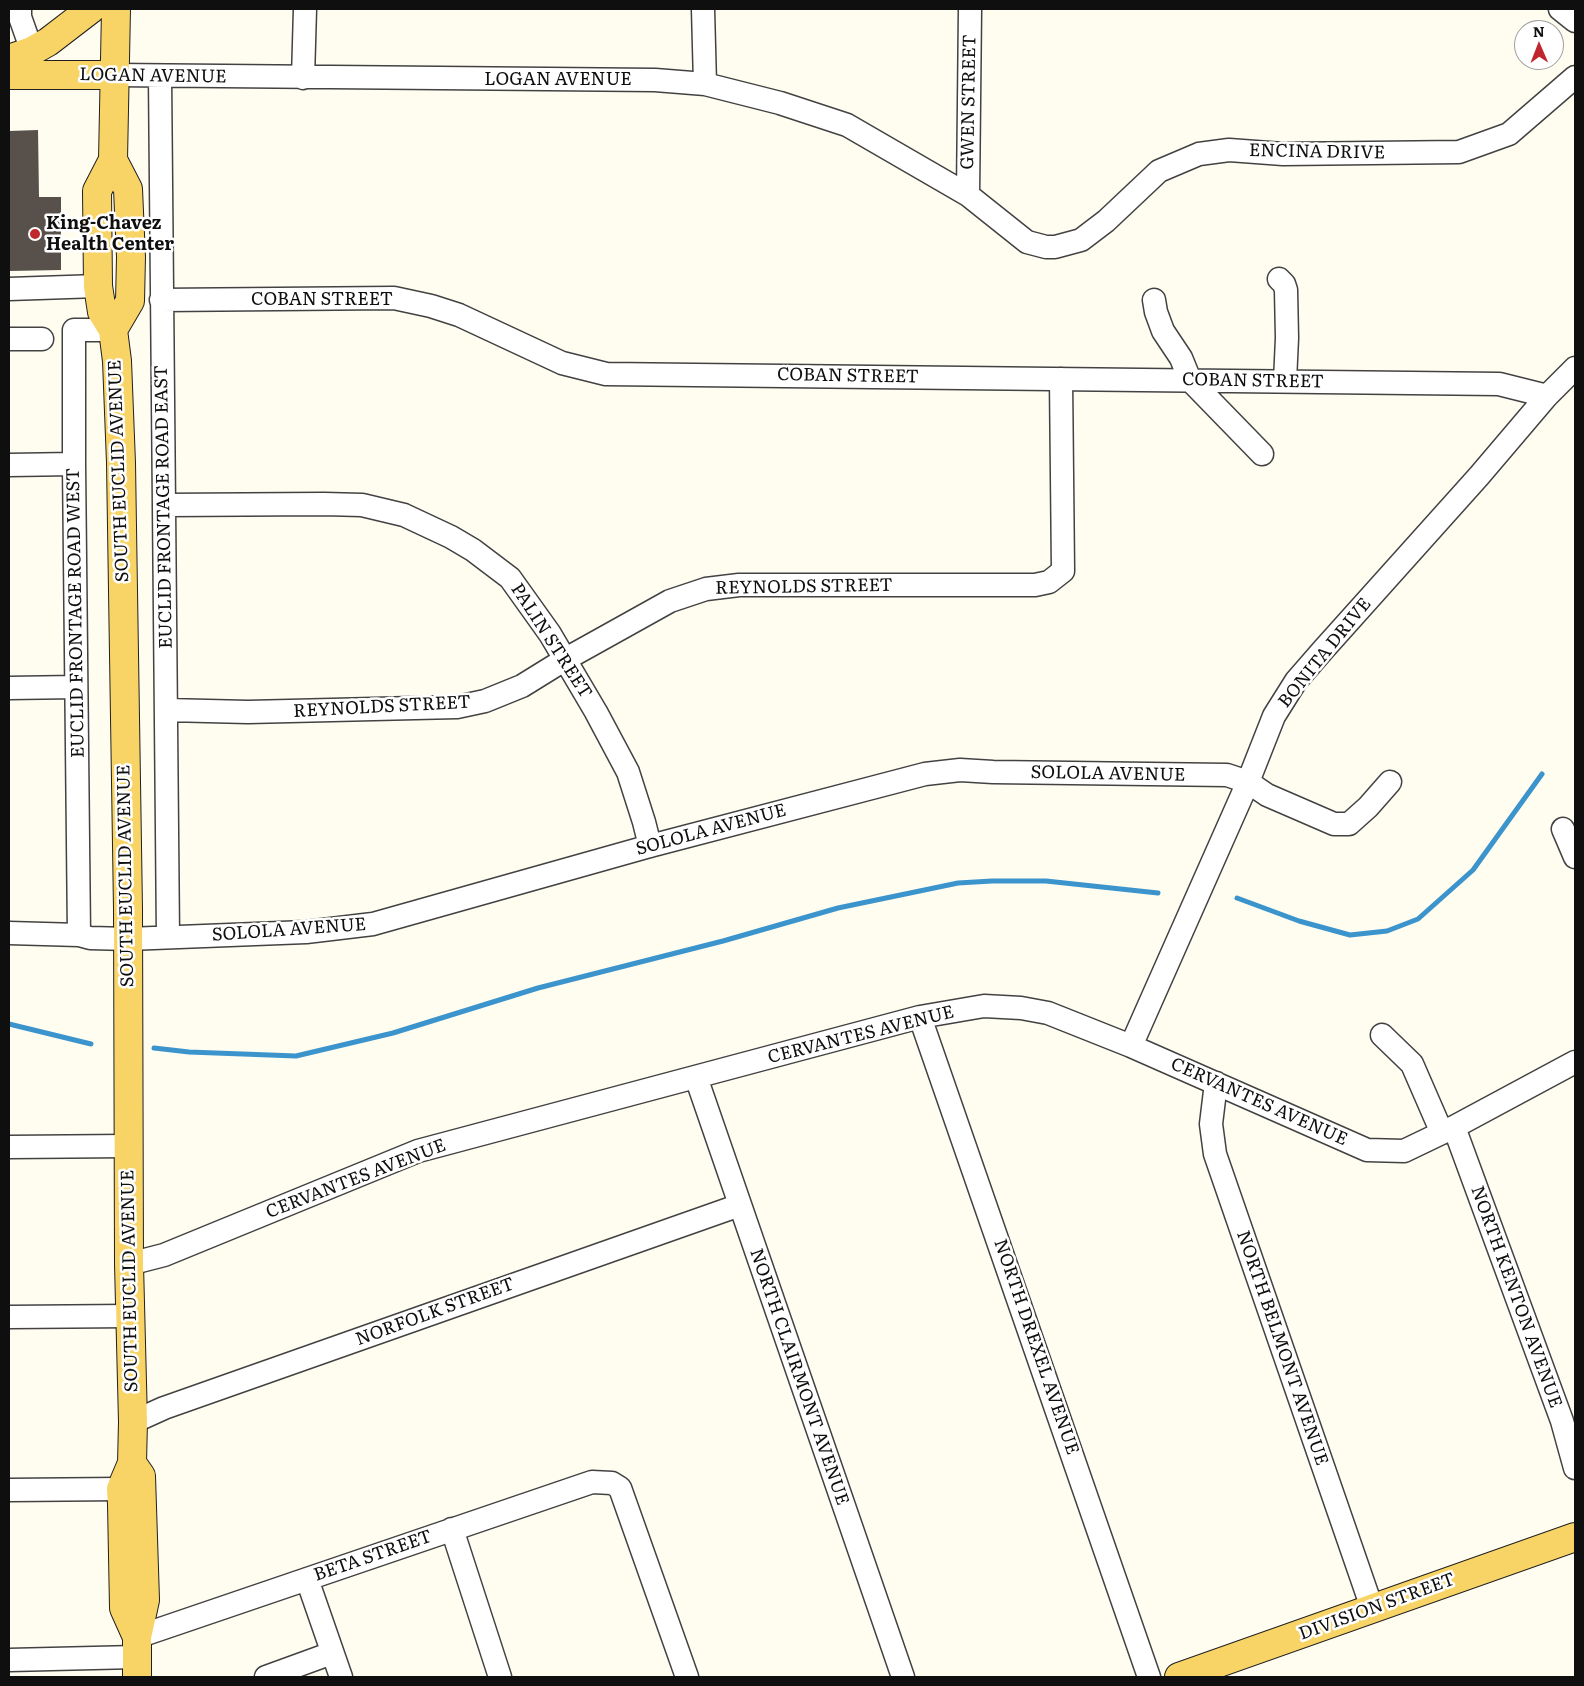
<!DOCTYPE html>
<style>
body{margin:0}
#map{position:relative;width:1584px;height:1686px;overflow:hidden;background:#fffcf0;font-family:Literata,serif}
canvas{display:block}
.frame{position:absolute;inset:0;border:10px solid #0f0f0f;pointer-events:none}
.north{position:absolute;left:1514px;top:20px;width:50px;height:50px;box-sizing:border-box;background:#fff;border:1px solid #9f9f9f;border-radius:50%;rotate:359deg;font-size:14px;font-weight:700;line-height:20px;text-align:center;color:#0f0f0f}
.north::after{content:'';display:block;margin:auto;width:18px;height:22px;background:#bf262e;clip-path:polygon(50% 0,100% 100%,50% 72%,0 100%)}
</style>
<div id="map">
<canvas width="1584" height="1686"></canvas>
<div class="frame"></div>
<div class="north">N</div>
</div>
<script>
const context = document.querySelector('canvas').getContext('2d');
context.lineJoin = 'round';
function toPath(rows) {
  const path = new Path2D();
  for (const r of rows) {
    path.moveTo(r[0], r[1]);
    for (let i = 2; i < r.length; i += 2) path.lineTo(r[i], r[i + 1]);
  }
  return path;
}
function trace(path, color, width, dash) {
  context.strokeStyle = color;
  context.lineWidth = width;
  context.lineCap = dash ? 'butt' : 'round';
  context.setLineDash(dash || []);
  context.stroke(path);
}
function fill(path, color) {
  context.fillStyle = color;
  context.fill(path, 'evenodd');
}
function label(font, color, halo, rows, align = 'center') {
  context.font = font + ' Literata,serif';
  context.lineWidth = 5;
  context.setLineDash([]);
  context.textBaseline = 'middle';
  context.strokeStyle = halo;
  context.fillStyle = color;
  for (const [text, x, y, turn = 0] of rows) {
    context.save();
    context.translate(x, y);
    context.rotate((+turn || 0) * Math.PI / 180);
    context.textAlign = isNaN(turn) ? turn : align;
    if (halo) context.strokeText(text, 0, 0);
    context.fillText(text, 0, 0);
    context.restore();
  }
}
trace(toPath([
 [1237,898,1299,921,1350,935,1387,931,1418,919,1473,870,1542,774],
 [9,1024,91,1044],
 [154,1048,189,1052,296,1056,393,1033,538,988,723,941,838,908,958,883,992,881,1046,881,1158,893]
]), '#3c94cd', 5);
fill(toPath([
 [38,130,39,197,61,197,61,270,9,271,9,131]
]), '#57504b');
const minor = toPath([
 [20,9,20,17,32,51],
 [703,9,705,84],
 [1560,9,1575,21],
 [114,75,655,80,705,84,780,103,847,125,968,195,1027,242,1046,247,1055,247,1081,240,1106,221,1159,171,1199,154,1229,150,1283,154,1459,152,1509,134,1575,77],
 [160,76,168,937],
 [303,78,305,9],
 [968,195,970,9],
 [1279,279,1284,284,1286,290,1287,338,1285,381],
 [9,289,98,286],
 [161,300,394,298,431,306,459,315,562,363,606,374,1499,384,1547,396],
 [1154,300,1156,312,1163,331,1181,358,1190,380,1262,454],
 [9,339,42,339],
 [9,465,74,464],
 [165,505,324,504,362,505,404,515,451,537,473,550,510,578,550,634,596,712,628,772,644,822,650,846],
 [9,688,76,687],
 [167,710,248,712,457,707,485,701,522,686,564,660,670,601,706,589,739,585,1035,585,1049,582,1063,571,1061,379],
 [1563,829,1575,857],
 [9,933,79,935,90,938,128,939,306,932,373,924,650,846,925,774,960,770,993,772,1227,775,1248,782,1267,795,1334,824,1349,824,1368,807,1390,782],
 [79,935,74,464,74,330,113,330],
 [920,1017,1149,1677],
 [1382,1035,1412,1064,1442,1133],
 [1131,1046,1248,782,1274,716,1296,681,1323,650,1479,476,1547,396,1575,368],
 [696,1077,903,1677],
 [1216,1083,1211,1124,1215,1154,1372,1608],
 [1454,1127,1562,1421,1575,1468],
 [9,1147,128,1146],
 [129,1264,164,1255,418,1151,920,1017,984,1006,1021,1008,1048,1013,1131,1046,1367,1150,1404,1151,1454,1127,1575,1062],
 [9,1317,130,1316],
 [133,1422,164,1408,740,1205],
 [9,1490,121,1489],
 [452,1529,500,1677],
 [307,1579,341,1677],
 [137,1637,592,1482,612,1483,620,1488,687,1677],
 [9,1660,136,1657],
 [266,1677,332,1653]
]);
const major = toPath([
 [116,9,113,160,97,191,98,286,102,312,113,330,117,361,121,463,128,909,129,1264,133,1422,132,1463,121,1489,122,1504,124,1608,137,1637],
 [9,59,32,51,48,42,91,9],
 [9,75,114,75],
 [113,330,130,301,131,257,128,189,113,160],
 [132,1463,141,1476,145,1600,137,1637,137,1677],
 [1179,1677,1575,1537]
]);
trace(minor, '#424242', 25);
trace(major, '#202020', 30);
trace(minor, '#fff', 22);
trace(major, '#f8d467', 28);
for (const [x, y, r, color] of [
 [35,234,6,"#bf262e"]
]) {
  const dot = new Path2D();
  dot.arc(x, y, r, 0, 2 * Math.PI);
  context.fillStyle = color;
  context.fill(dot);
  trace(dot, '#fff', 2);
}
label('18px', '#0f0f0f', '#fff', [
 ["LOGAN AVENUE",153,76,1],
 ["LOGAN AVENUE",558,80],
 ["GWEN STREET",969,102,-89],
 ["ENCINA DRIVE",1317,152,1],
 ["COBAN STREET",322,300],
 ["COBAN STREET",848,376,1],
 ["COBAN STREET",1253,381,1],
 ["SOUTH EUCLID AVENUE",119,471,-92],
 ["EUCLID FRONTAGE ROAD EAST",164,507,-91],
 ["REYNOLDS STREET",804,587,-1],
 ["EUCLID FRONTAGE ROAD WEST",76,613,-91],
 ["PALIN STREET",551,641,57],
 ["BONITA DRIVE",1325,653,-51],
 ["REYNOLDS STREET",382,707,-3],
 ["SOLOLA AVENUE",1108,774,1],
 ["SOLOLA AVENUE",711,830,-15],
 ["SOUTH EUCLID AVENUE",126,876,-91],
 ["SOLOLA AVENUE",289,930,-4],
 ["CERVANTES AVENUE",861,1035,-14],
 ["CERVANTES AVENUE",1259,1102,24],
 ["CERVANTES AVENUE",356,1179,-21],
 ["SOUTH EUCLID AVENUE",130,1281,-91],
 ["NORTH KENTON AVENUE",1516,1297,70],
 ["NORFOLK STREET",435,1312,-20],
 ["NORTH DREXEL AVENUE",1036,1347,71],
 ["NORTH BELMONT AVENUE",1282,1348,71],
 ["NORTH CLAIRMONT AVENUE",799,1377,71],
 ["BETA STREET",373,1556,-19],
 ["DIVISION STREET",1377,1607,-20]
]);
label('bold 18px', '#0f0f0f', '#fff', [
 ["King-Chavez",46,224],
 ["Health Center",46,245]
], 'left');
</script>
